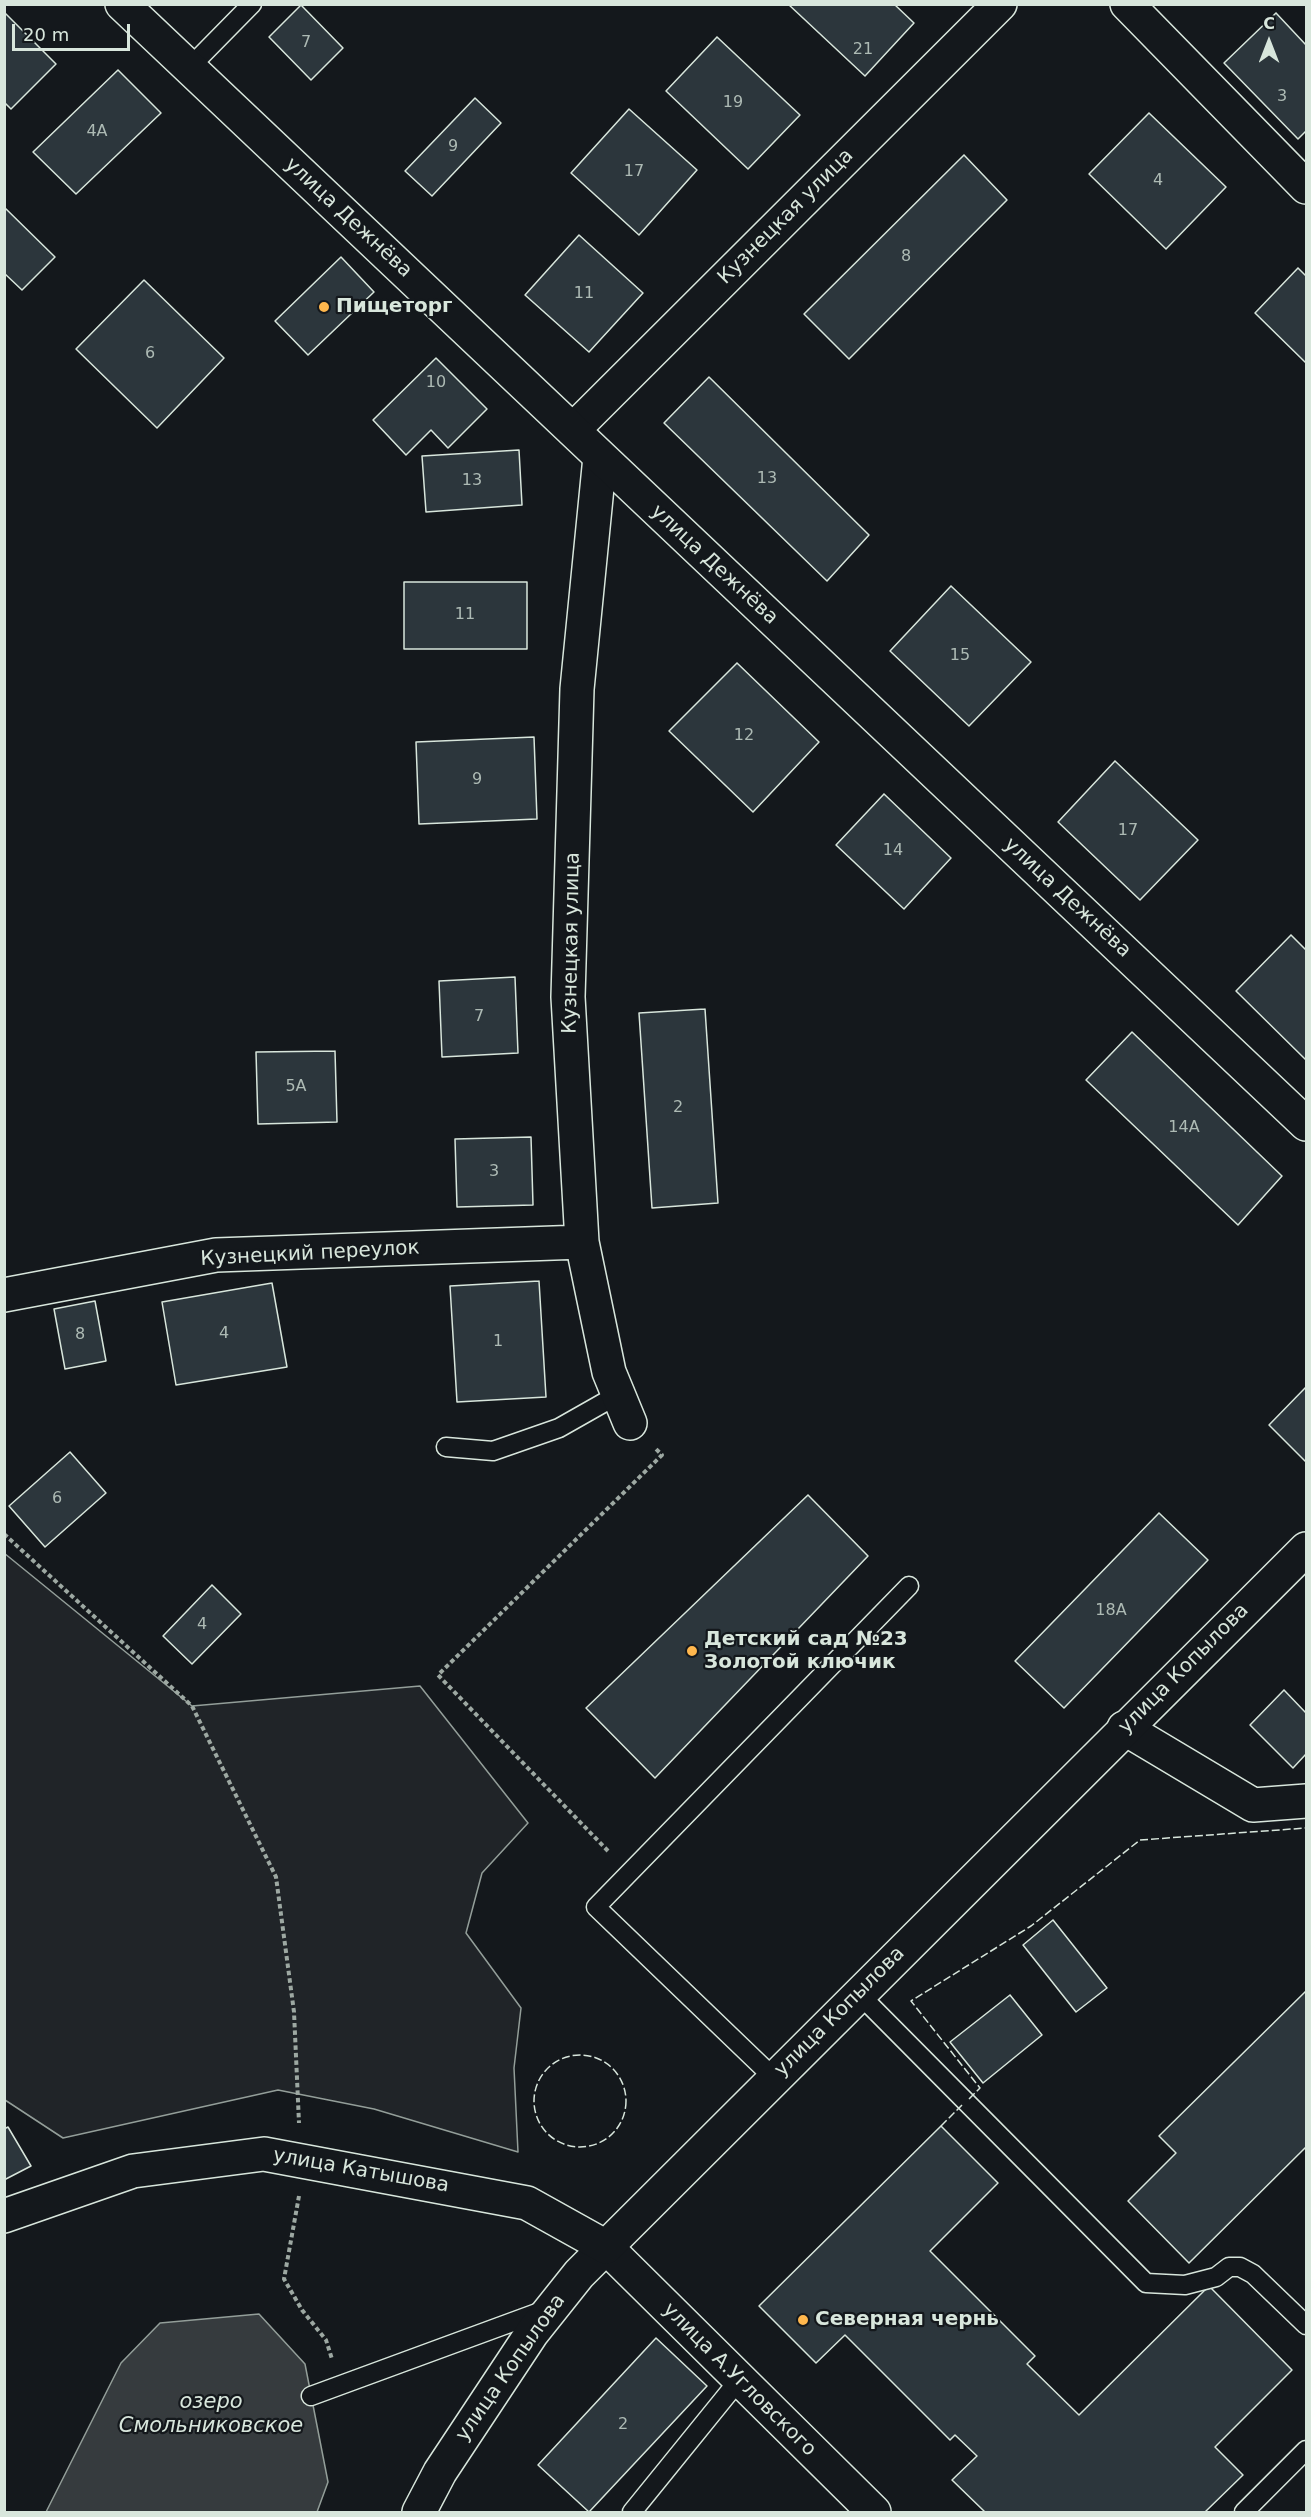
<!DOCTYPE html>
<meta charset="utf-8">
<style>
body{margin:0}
#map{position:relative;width:1311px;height:2517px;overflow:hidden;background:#14181c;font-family:"DejaVu Sans",sans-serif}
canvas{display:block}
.frame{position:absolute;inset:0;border:6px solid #d8e6dc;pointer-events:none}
.north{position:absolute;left:1239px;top:12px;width:60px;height:60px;-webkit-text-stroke:4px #14181c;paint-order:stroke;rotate:0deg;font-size:16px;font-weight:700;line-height:24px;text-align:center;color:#d8e6dc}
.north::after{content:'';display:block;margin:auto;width:21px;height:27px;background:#d8e6dc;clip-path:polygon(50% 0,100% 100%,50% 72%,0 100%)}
.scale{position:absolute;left:12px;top:24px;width:118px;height:27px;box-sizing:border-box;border:3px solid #d8e6dc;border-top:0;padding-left:8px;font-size:18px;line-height:21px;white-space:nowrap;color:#d8e6dc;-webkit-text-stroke:4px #14181c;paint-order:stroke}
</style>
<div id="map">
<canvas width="1311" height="2517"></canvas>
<div class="frame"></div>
<div class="north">С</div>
<div class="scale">20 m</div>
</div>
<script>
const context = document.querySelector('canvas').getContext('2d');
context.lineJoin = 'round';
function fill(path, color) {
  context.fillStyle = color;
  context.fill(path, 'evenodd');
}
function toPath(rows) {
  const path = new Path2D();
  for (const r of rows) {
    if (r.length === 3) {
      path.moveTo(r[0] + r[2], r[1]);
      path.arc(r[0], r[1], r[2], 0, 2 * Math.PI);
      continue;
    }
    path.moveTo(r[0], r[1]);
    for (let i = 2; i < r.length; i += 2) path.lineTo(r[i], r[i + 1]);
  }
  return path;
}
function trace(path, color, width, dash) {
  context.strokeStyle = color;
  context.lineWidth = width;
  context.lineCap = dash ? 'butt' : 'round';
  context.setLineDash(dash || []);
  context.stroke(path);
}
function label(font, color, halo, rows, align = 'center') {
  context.font = font + ' "DejaVu Sans",sans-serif';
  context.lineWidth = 4.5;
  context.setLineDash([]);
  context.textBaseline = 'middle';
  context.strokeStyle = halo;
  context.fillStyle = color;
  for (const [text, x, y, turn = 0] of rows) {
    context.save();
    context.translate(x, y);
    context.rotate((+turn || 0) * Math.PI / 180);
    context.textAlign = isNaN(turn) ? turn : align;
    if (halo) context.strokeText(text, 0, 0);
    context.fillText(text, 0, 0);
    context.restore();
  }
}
const green = toPath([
 [4,1553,192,1706,420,1686,528,1823,482,1873,466,1933,521,2008,514,2068,518,2152,374,2109,278,2090,63,2138,5,2100,4,1553]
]);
fill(green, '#202428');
trace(green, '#939e99', 1.5);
const water = toPath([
 [259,2314,305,2364,328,2482,317,2512,46,2512,121,2363,160,2323,259,2314]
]);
fill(water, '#363b3e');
trace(water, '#939e99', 1.5);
const building = toPath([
 [788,4,894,4,914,23,865,76,788,4],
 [301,5,343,48,311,80,269,37,301,5],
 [4,12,56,64,11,109,4,102,4,12],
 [1276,13,1306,45,1306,131,1298,139,1224,63,1276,13],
 [717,37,800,115,748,169,666,91,717,37],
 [118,70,161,113,76,194,33,152,118,70],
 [475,98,501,123,432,196,405,171,475,98],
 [629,109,697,170,639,235,571,173,629,109],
 [1149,113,1226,187,1166,249,1089,174,1149,113],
 [964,155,1007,200,849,359,804,314,964,155],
 [4,207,55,257,22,290,4,273,4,207],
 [579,235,643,293,589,352,525,295,579,235],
 [341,257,374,292,308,355,275,321,341,257],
 [1298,268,1306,276,1306,363,1255,313,1298,268],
 [144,280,224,358,157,428,76,349,144,280],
 [436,358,487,409,448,448,431,430,406,455,373,420,436,358],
 [709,377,869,535,827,581,664,423,709,377],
 [519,450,522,505,426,512,422,456,519,450],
 [404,582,527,582,527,649,404,649,404,582],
 [951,586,1031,662,969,726,890,651,951,586],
 [737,663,819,742,753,812,669,731,737,663],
 [534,737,537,819,419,824,416,742,534,737],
 [1115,761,1198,840,1140,900,1058,822,1115,761],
 [884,794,951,858,904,909,836,845,884,794],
 [1291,935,1306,950,1306,1060,1236,991,1291,935],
 [515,977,518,1053,442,1057,439,981,515,977],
 [705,1009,718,1203,652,1208,639,1013,705,1009],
 [1132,1032,1282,1176,1238,1225,1086,1080,1132,1032],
 [335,1051,337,1122,258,1124,256,1052,335,1051],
 [531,1137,533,1205,457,1207,455,1139,531,1137],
 [539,1281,546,1397,457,1402,450,1286,539,1281],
 [272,1283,287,1367,176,1385,162,1302,272,1283],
 [95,1301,106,1361,65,1369,54,1309,95,1301],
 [1306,1387,1306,1462,1269,1425,1306,1387],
 [70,1452,106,1493,45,1547,9,1506,70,1452],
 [808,1495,868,1556,655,1778,586,1708,808,1495],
 [1159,1513,1208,1560,1064,1708,1015,1661,1159,1513],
 [212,1585,241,1614,192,1664,163,1636,212,1585],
 [1284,1690,1306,1713,1306,1754,1293,1768,1250,1725,1284,1690],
 [1053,1920,1107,1988,1076,2012,1023,1945,1053,1920],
 [1306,1991,1306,2147,1189,2263,1128,2201,1176,2153,1159,2136,1306,1991],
 [1010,1995,1042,2035,983,2083,950,2042,1010,1995],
 [941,2126,998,2183,930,2251,1035,2356,1027,2364,1079,2415,1209,2286,1292,2370,1215,2447,1243,2475,1205,2512,985,2512,952,2480,977,2456,955,2435,950,2440,845,2335,816,2363,759,2306,941,2126],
 [8,2127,31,2166,4,2180,4,2129,8,2127],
 [656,2338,707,2386,589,2512,538,2465,656,2338]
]);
fill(building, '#2c363c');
trace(building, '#d8e6dc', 1.5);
const lane = toPath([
 [189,68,252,4],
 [446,1447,493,1451,559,1428,619,1394],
 [859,1994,1146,2283,1185,2285,1216,2277,1229,2267,1240,2267,1253,2274,1306,2325],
 [774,2078,596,1907,909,1586],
 [311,2396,545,2310],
 [632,2512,739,2380],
 [1244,2512,1306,2450]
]);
const street = toPath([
 [1127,4,1306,187],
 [573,430,1000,4],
 [600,457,577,689,568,997,582,1242,609,1372,630,1423],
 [4,1295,216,1255,582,1242],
 [1124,1728,1253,1805,1306,1801],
 [419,2512,440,2472,532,2333,579,2274,606,2247,874,2512]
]);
const secondary = toPath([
 [122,4,1306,1124],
 [4,2216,133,2171,264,2154,527,2203,606,2247,1306,1549]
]);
trace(lane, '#d8e6dc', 21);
trace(street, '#d8e6dc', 36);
trace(secondary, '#d8e6dc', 36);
trace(toPath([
 [4,1534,192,1706,276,1877,294,2012,299,2123],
 [608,1851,438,1675,662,1455,655,1448],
 [299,2196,284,2279,302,2310,326,2340,332,2359]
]), '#9da8a2', 4, [4.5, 3]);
trace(lane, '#14181c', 18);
trace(street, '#14181c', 33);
trace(secondary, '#14181c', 33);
trace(toPath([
 [580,2101,46],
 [969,2099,980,2088,911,2001,1031,1926,1140,1840,1306,1828],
 [941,2126,962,2105]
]), '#d8e6dc', 1.5, [8, 3]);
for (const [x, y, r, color] of [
 [324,307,6,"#ffb74d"],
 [692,1651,6,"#ffb74d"],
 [803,2320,6,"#ffb74d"]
]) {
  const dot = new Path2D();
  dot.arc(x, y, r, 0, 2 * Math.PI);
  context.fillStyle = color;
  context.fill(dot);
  trace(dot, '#14181c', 2);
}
label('16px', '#adbab4', null, [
 ["7",306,43],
 ["21",863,50],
 ["3",1282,97],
 ["19",733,103],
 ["4А",97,132],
 ["9",453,147],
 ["17",634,172],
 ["4",1158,181],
 ["8",906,257],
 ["11",584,294],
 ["6",150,354],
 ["10",436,383],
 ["13",767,479],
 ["13",472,481],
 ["11",465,615],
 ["15",960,656],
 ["12",744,736],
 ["9",477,780],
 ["17",1128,831],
 ["14",893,851],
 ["7",479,1017],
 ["5А",296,1087],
 ["2",678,1108],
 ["14А",1184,1128],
 ["3",494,1172],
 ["4",224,1334],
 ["8",80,1335],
 ["1",498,1342],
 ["6",57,1499],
 ["18А",1111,1611],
 ["4",202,1625],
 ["2",623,2425]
]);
label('20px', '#d8e6dc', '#14181c', [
 ["Кузнецкая улица",786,217,-45],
 ["улица Дежнёва",348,218,43],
 ["улица Дежнёва",714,565,43],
 ["улица Дежнёва",1067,898,43],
 ["Кузнецкая улица",572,943,-89],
 ["Кузнецкий переулок",310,1254,-3],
 ["улица Копылова",1184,1669,-45],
 ["улица Копылова",840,2012,-45],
 ["улица Катышова",361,2171,10],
 ["улица Копылова",511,2368,-55],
 ["улица А.Угловского",739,2380,45]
]);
label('bold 20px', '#d8e6dc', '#14181c', [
 ["Пищеторг",336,307],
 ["Детский сад №23",704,1640],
 ["Золотой ключик",704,1663],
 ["Северная чернь",815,2320]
], 'left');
label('italic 21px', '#d8e6dc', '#14181c', [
 ["озеро",211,2403],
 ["Смольниковское",211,2427]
]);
</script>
